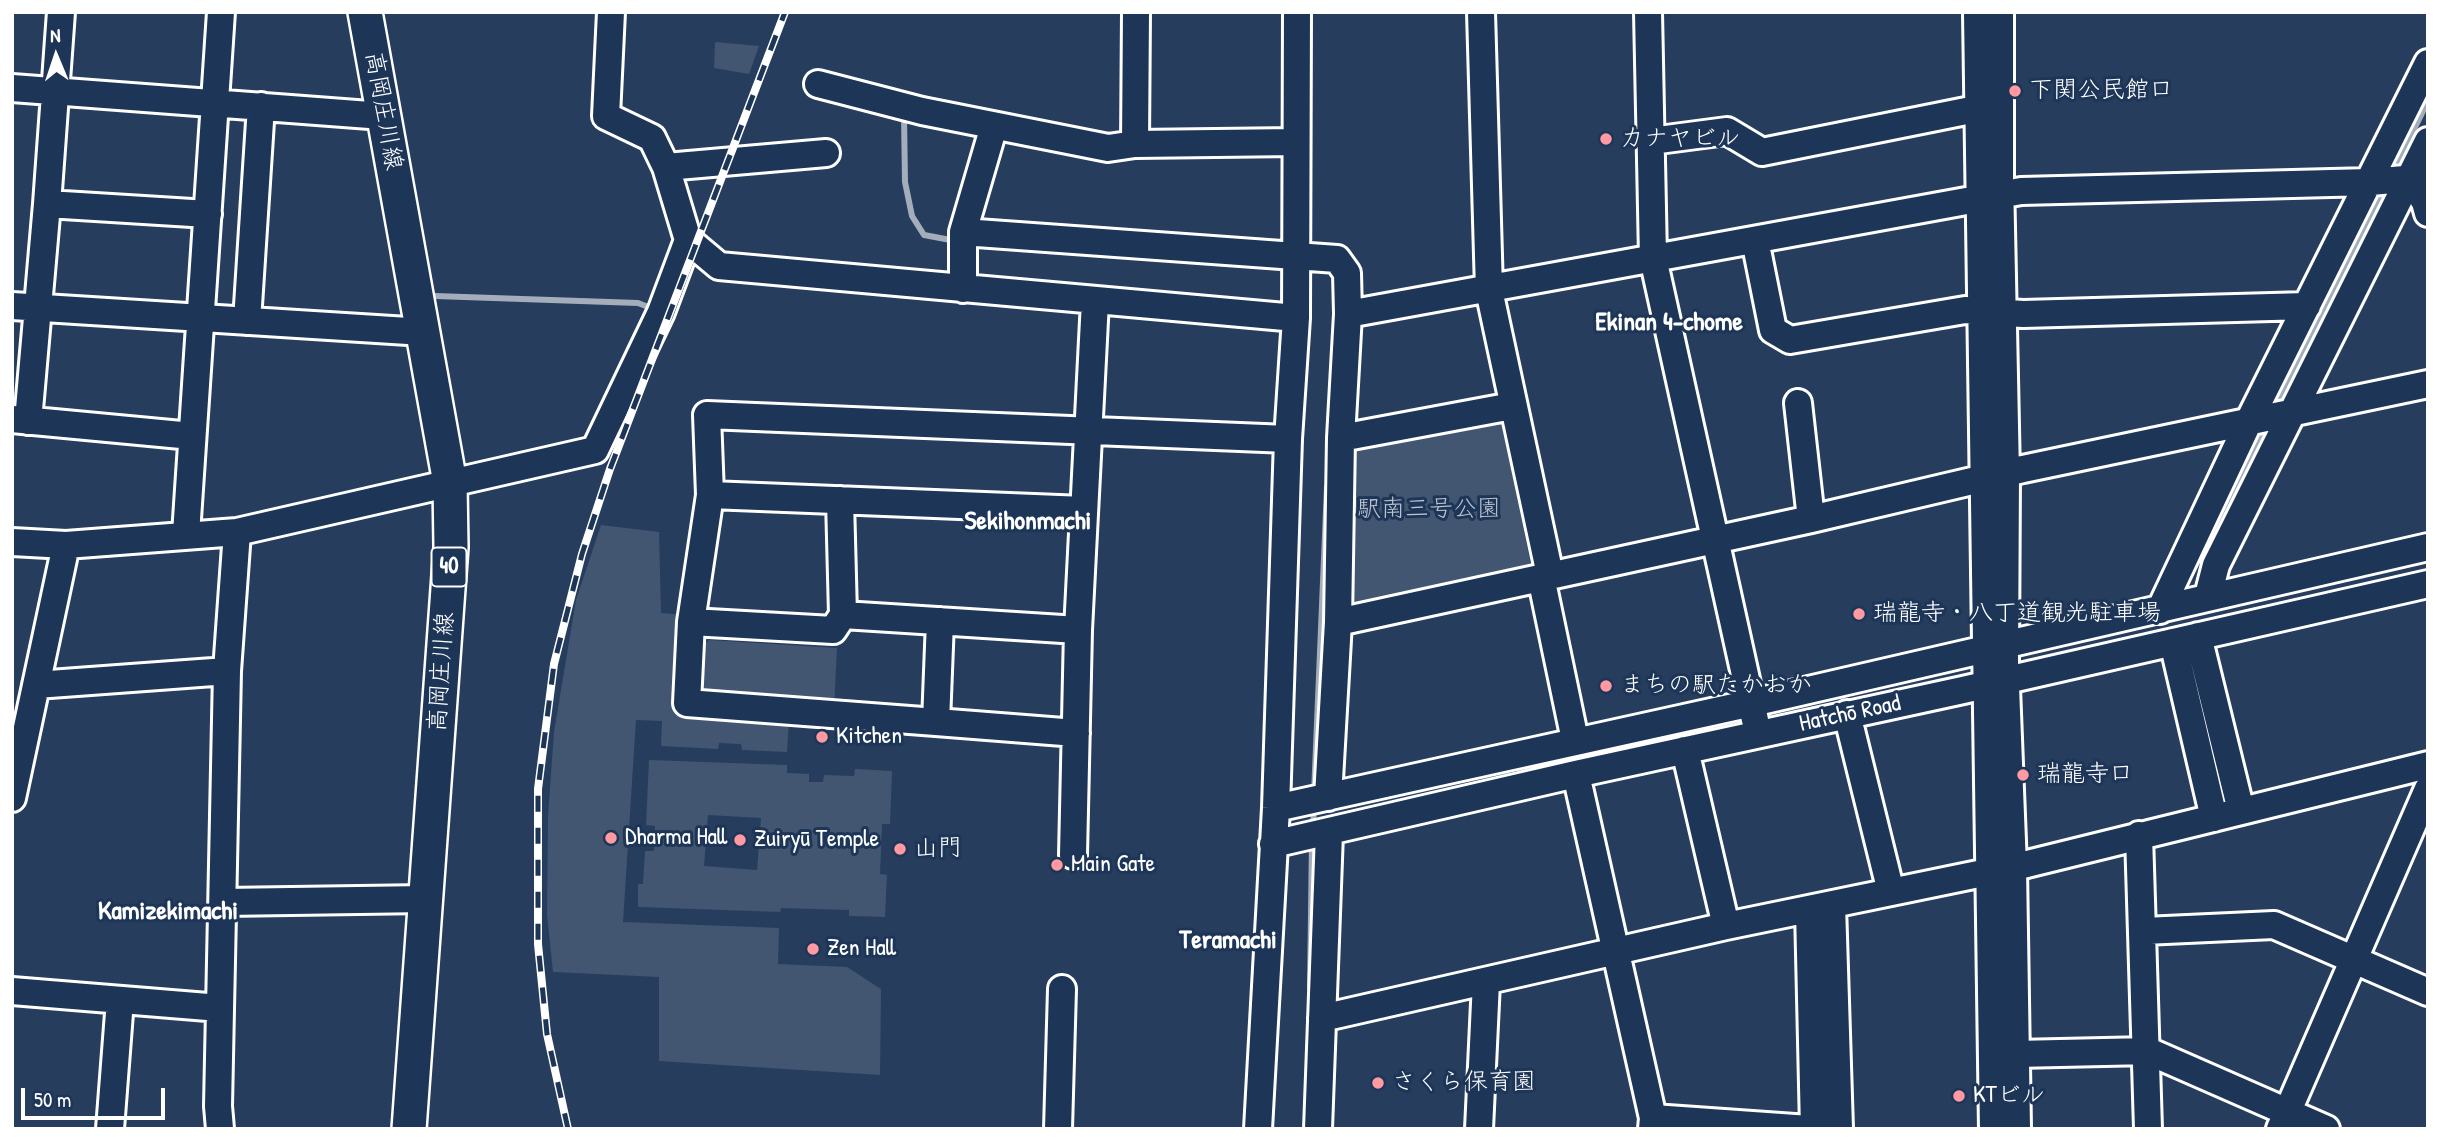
<!DOCTYPE html>
<meta charset="utf-8">
<style>
body{margin:0}
#map{position:relative;width:2440px;height:1141px;overflow:hidden;background:#263d5e;font-family:"Patrick Hand",sans-serif}
canvas{display:block}
.frame{position:absolute;inset:0;border:14px solid #fff;pointer-events:none}
.north{position:absolute;left:21px;top:21px;width:70px;height:70px;-webkit-text-stroke:5px #1d3557;paint-order:stroke;rotate:358deg;font-size:19px;font-weight:700;line-height:28px;text-align:center;color:#fff}
.north::after{content:'';display:block;margin:auto;width:24px;height:32px;background:#fff;clip-path:polygon(50% 0,100% 100%,50% 72%,0 100%)}
.scale{position:absolute;left:21px;top:1088px;width:144px;height:32px;box-sizing:border-box;border:4px solid #fff;border-top:0;padding-left:9px;font-size:21px;line-height:24px;white-space:nowrap;color:#fff;-webkit-text-stroke:5px #1d3557;paint-order:stroke}
</style>
<div id="map">
<canvas width="2440" height="1141"></canvas>
<div class="frame"></div>
<div class="north">N</div>
<div class="scale">50 m</div>
</div>
<script>
const context = document.querySelector('canvas').getContext('2d');
context.lineJoin = 'round';
function fill(path, color) {
  context.fillStyle = color;
  context.fill(path, 'evenodd');
}
function toPath(rows) {
  const path = new Path2D();
  for (const r of rows) {
    path.moveTo(r[0], r[1]);
    for (let i = 2; i < r.length; i += 2) path.lineTo(r[i], r[i + 1]);
  }
  return path;
}
function trace(path, color, width, dash) {
  context.strokeStyle = color;
  context.lineWidth = width;
  context.lineCap = dash ? 'butt' : 'round';
  context.setLineDash(dash || []);
  context.stroke(path);
}
function label(font, color, halo, rows, align = 'center') {
  context.font = font + ' "Patrick Hand","Klee One",sans-serif';
  context.lineWidth = 6;
  context.setLineDash([]);
  context.textBaseline = 'middle';
  context.strokeStyle = halo;
  context.fillStyle = color;
  for (const [text, x, y, turn = 0] of rows) {
    context.save();
    context.translate(x, y);
    context.rotate((+turn || 0) * Math.PI / 180);
    context.textAlign = isNaN(turn) ? turn : align;
    if (halo) context.strokeText(text, 0, 0);
    context.fillText(text, 0, 0);
    context.restore();
  }
}
fill(toPath([
 [715,42,759,46,749,74,714,68],
 [1500,416,1532,570,1344,611,1344,442],
 [601,525,659,532,661,613,686,615,679,708,789,720,787,752,742,750,741,744,719,743,718,749,661,746,662,721,636,720,623,922,779,928,778,964,847,967,881,989,880,1075,659,1061,659,977,553,972,547,914,548,816,554,732,576,600],
 [709,640,837,648,834,708,722,697,704,690,698,676,701,647],
 [649,760,787,765,787,773,809,774,809,782,823,782,824,775,854,776,855,769,892,771,890,824,882,824,880,874,887,875,885,917,849,916,849,910,781,908,780,912,638,907,638,884,643,884,645,851,654,851,655,826,646,825],
 [708,815,761,818,757,870,704,866]
]), '#425672');
trace(toPath([
 [904,116,905,182,912,216,924,235,956,241],
 [2392,174,2428,101],
 [435,296,638,303,656,310],
 [2276,409,2385,187],
 [2191,574,2267,425],
 [1314,794,1327,487],
 [1313,829,1314,805],
 [1310,987,1312,840]
]), '#a4aebb', 6);
const minor = toPath([
 [61,12,47,204,208,214],
 [611,12,606,116,652,138,666,167,688,240,719,266,1296,318],
 [1481,12,1489,290,1550,575],
 [1648,12,1653,258,1755,720],
 [1977,12,1993,1129],
 [2000,12,2000,178,2006,475,2005,661,2013,867,2017,1129],
 [818,84,922,111,1108,148,1135,144,1295,142],
 [12,88,383,116],
 [1651,141,1727,131,1762,152,1991,106],
 [1135,144,1136,12],
 [666,167,826,153],
 [2409,177,2425,202,2428,213],
 [963,232,1337,259,1347,273,1348,314,1341,438,1338,622,1328,797],
 [1755,240,1773,330,1790,340,1965,310,2023,314,2307,306],
 [963,289,963,232,994,126],
 [12,306,424,332],
 [1348,314,2021,191,2370,182,2428,177],
 [247,321,261,106],
 [1798,403,1811,519],
 [12,419,192,436],
 [28,421,47,204],
 [1341,438,1512,406],
 [710,495,1084,510],
 [840,500,843,615],
 [186,534,221,12],
 [12,542,66,545,237,532,595,450,661,312,688,240],
 [1541,577,1575,740],
 [2208,596,2216,565,2428,141],
 [2160,610,2250,419,2428,63],
 [940,621,936,722,1076,733],
 [691,622,687,703,936,722],
 [1338,622,1811,519,2023,469,2428,384],
 [1078,630,843,615,833,630,691,622,710,495,707,415,1288,439],
 [2198,636,2241,811],
 [2173,642,2214,818],
 [36,685,227,671],
 [1847,714,1891,892],
 [1685,750,1726,926],
 [1576,774,1653,1118,1652,1129],
 [12,798,66,545],
 [1276,808,1752,703,2428,547],
 [2139,835,2148,1129],
 [1273,844,1576,774,1963,690,2428,584],
 [1073,855,1078,630,1095,301],
 [224,902,426,899],
 [1832,905,1839,1129],
 [1809,910,1814,1129],
 [2144,931,2274,925,2428,992],
 [12,991,220,1008],
 [1322,1018,1726,926,2027,864,2428,765],
 [2016,1054,2148,1051,2326,1129],
 [1653,1118,1809,1129],
 [110,1129,120,1000],
 [220,1129,218,1106,227,671,237,532],
 [1058,1129,1062,989],
 [1258,1129,1276,808,1288,439,1296,318,1297,12],
 [1318,1129,1329,833],
 [1479,1129,1486,982],
 [2280,1129,2428,789]
]);
const major = toPath([
 [365,12,450,483,451,547,409,1129]
]);
trace(minor, '#fff', 32);
trace(major, '#fff', 38);
trace(minor, '#1d3557', 26);
trace(major, '#1d3557', 33);
const rail = toPath([
 [568,1129,547,1034,538,944,538,789,554,664,582,554,610,469,785,12]
]);
trace(rail, '#fff', 8);
trace(rail, '#1d3557', 5, [16]);
for (const [x, y, r, color] of [
 [2015,91,7,"#ff9aa2"],
 [1606,139,7,"#ff9aa2"],
 [1859,614,7,"#ff9aa2"],
 [1606,686,7,"#ff9aa2"],
 [822,737,7,"#ff9aa2"],
 [2023,775,7,"#ff9aa2"],
 [611,838,7,"#ff9aa2"],
 [740,840,7,"#ff9aa2"],
 [900,849,7,"#ff9aa2"],
 [1057,865,7,"#ff9aa2"],
 [813,949,7,"#ff9aa2"],
 [1378,1083,7,"#ff9aa2"],
 [1959,1096,7,"#ff9aa2"]
]) {
  const dot = new Path2D();
  dot.arc(x, y, r, 0, 2 * Math.PI);
  context.fillStyle = color;
  context.fill(dot);
  trace(dot, '#1d3557', 2.5);
}
for (const [x, y, w] of [
 [449,567,35]
]) {
  const box = new Path2D();
  box.roundRect(x - w / 2, y - 19.5, w, 39, 5);
  context.fillStyle = '#1d3557';
  context.fill(box);
  trace(box, '#fff', 2);
}
label('bold 23px', '#fff', null, [
 ["40",449,567]
]);
label('24px', '#fff', '#1d3557', [
 ["下関公民館口",2029,91],
 ["カナヤビル",1620,139],
 ["瑞龍寺・八丁道観光駐車場",1873,614],
 ["まちの駅たかおか",1620,686],
 ["Kitchen",836,737],
 ["瑞龍寺口",2037,775],
 ["Dharma Hall",625,838],
 ["Zuiryū Temple",754,840],
 ["山門",914,849],
 ["Main Gate",1071,865],
 ["Zen Hall",827,949],
 ["さくら保育園",1392,1083],
 ["KTビル",1973,1096]
], 'left');
label('24px', '#fff', '#1d3557', [
 ["高岡庄川線",383,111,80],
 ["高岡庄川線",442,672,-86],
 ["Hatchō Road",1850,714,-12]
]);
label('24px', '#bdc4ce', '#1d3557', [
 ["駅南三号公園",1429,510]
]);
label('bold 26px', '#fff', '#1d3557', [
 ["Ekinan 4-chome",1669,323],
 ["Sekihonmachi",1028,522],
 ["Kamizekimachi",168,912],
 ["Teramachi",1228,941]
]);
</script>
